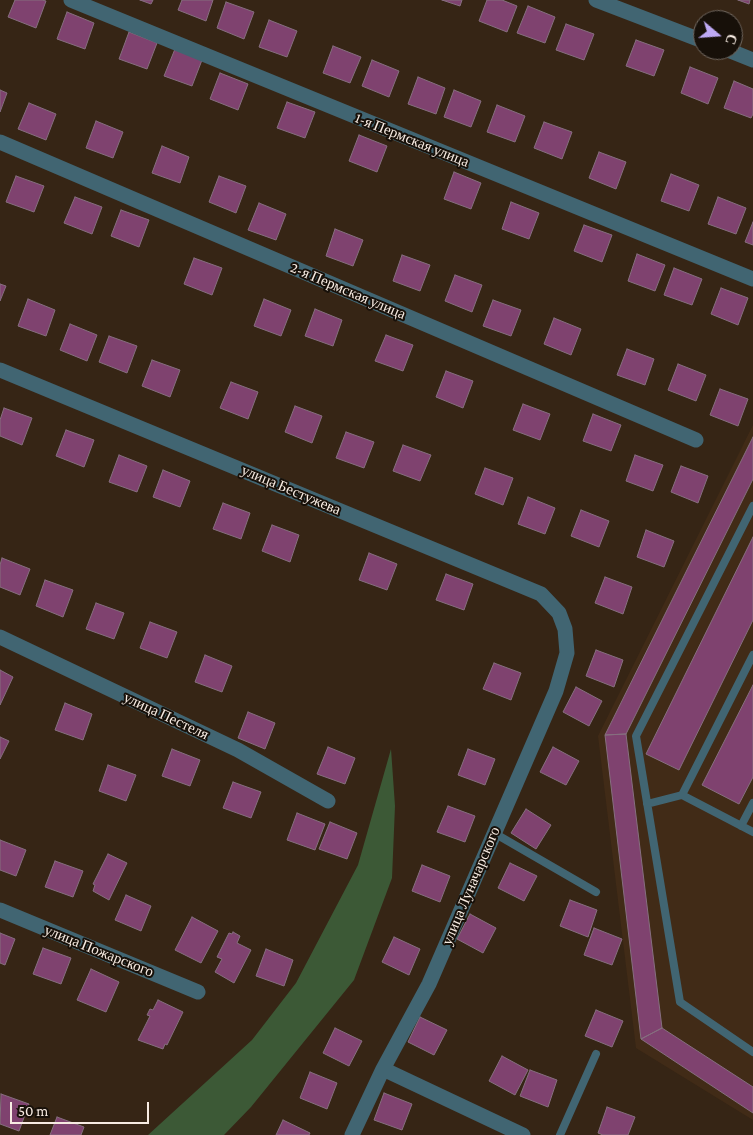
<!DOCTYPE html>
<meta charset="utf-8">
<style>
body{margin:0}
#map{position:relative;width:753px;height:1135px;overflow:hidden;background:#362515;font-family:"Crimson Pro",serif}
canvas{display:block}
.north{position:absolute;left:693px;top:10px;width:50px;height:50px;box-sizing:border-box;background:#171009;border:1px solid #716860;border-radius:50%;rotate:108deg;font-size:14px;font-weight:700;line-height:20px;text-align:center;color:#f7ebe2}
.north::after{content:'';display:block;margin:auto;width:18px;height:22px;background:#bea9f4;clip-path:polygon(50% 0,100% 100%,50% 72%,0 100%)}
.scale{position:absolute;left:10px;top:1102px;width:139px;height:22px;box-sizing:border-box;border:2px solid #f7ebe2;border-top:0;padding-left:6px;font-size:15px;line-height:18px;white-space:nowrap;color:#f7ebe2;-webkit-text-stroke:4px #171009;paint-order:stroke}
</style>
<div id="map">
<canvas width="753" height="1135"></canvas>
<div class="north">С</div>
<div class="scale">50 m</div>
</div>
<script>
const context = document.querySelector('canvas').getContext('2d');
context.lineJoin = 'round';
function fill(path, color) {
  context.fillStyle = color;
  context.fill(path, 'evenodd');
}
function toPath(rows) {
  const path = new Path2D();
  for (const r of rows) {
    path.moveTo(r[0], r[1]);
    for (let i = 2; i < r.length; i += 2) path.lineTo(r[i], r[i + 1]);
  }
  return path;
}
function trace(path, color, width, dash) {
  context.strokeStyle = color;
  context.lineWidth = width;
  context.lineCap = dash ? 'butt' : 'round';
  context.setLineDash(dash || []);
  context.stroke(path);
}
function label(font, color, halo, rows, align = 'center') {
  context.font = font + ' "Crimson Pro",serif';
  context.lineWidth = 4;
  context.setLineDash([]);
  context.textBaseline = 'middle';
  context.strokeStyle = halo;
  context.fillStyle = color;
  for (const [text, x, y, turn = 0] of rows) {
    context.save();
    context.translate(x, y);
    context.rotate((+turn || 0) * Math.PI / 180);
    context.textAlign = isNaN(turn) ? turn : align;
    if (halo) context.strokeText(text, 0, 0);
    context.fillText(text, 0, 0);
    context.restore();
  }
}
fill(toPath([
 [753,425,753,1120,636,1048,598,736]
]), '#412b17');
fill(toPath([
 [391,749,395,806,392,878,354,980,251,1107,224,1135,148,1135,252,1040,296,983,358,865]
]), '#3c5936');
const building = toPath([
 [15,0,42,0,46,1,36,28,8,17,15,0],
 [140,0,153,0,151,4,140,0],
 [182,0,213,0,206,21,178,10,182,0],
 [442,0,462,0,460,6,442,0],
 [487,0,502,0,517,6,507,32,479,21,487,0],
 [738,0,750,0,749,4,738,0],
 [226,2,254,12,244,39,217,28,226,2],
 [528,6,555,17,545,43,517,33,528,6],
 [67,12,94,23,85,49,57,39,67,12],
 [269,20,297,31,287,57,259,47,269,20],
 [566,24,594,34,584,60,556,50,566,24],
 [129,32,157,43,147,69,119,59,129,32],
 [636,40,664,50,654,76,626,66,636,40],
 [333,46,361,57,350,83,323,73,333,46],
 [175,49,202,60,192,86,164,76,175,49],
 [372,60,399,71,389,97,362,86,372,60],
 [690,67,718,78,708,104,681,93,690,67],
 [220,73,248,84,238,110,210,99,220,73],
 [418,77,445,88,436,114,408,104,418,77],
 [734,81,753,89,753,114,751,118,724,108,734,81],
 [0,90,7,93,0,112,0,90],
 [454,90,481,101,471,127,444,117,454,90],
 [287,102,315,112,305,138,277,128,287,102],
 [29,103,56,114,46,140,18,129,29,103],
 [497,105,525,116,515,142,487,132,497,105],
 [96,121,123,132,113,158,86,148,96,121],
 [544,122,572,132,562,159,534,148,544,122],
 [359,135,387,146,377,172,349,161,359,135],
 [162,146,189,157,180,183,152,173,162,146],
 [599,152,626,162,616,189,589,178,599,152],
 [454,172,481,183,471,209,444,199,454,172],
 [671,174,699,185,689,211,661,201,671,174],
 [16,176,44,186,34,212,6,202,16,176],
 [219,176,246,186,236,213,209,202,219,176],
 [75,197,102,207,92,234,64,223,75,197],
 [718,197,746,208,736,234,708,224,718,197],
 [511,202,539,213,529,239,502,229,511,202],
 [259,203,286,214,276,240,248,230,259,203],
 [121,210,149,220,139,247,111,236,121,210],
 [753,222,753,245,745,242,753,222],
 [584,225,612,235,602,262,574,251,584,225],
 [335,229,363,240,353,266,326,256,335,229],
 [637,254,665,265,655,291,628,281,637,254],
 [402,255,430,265,420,291,393,281,402,255],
 [194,258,222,268,212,295,184,284,194,258],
 [674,268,702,279,692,305,664,295,674,268],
 [455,275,482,285,472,312,445,301,455,275],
 [0,284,6,286,0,301,0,284],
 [721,288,748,298,738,325,711,314,721,288],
 [28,299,55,310,46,336,18,326,28,299],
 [264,299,291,310,281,336,254,326,264,299],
 [493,300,521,310,511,336,483,326,493,300],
 [315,309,342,320,333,346,305,336,315,309],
 [554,318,581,329,571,355,544,344,554,318],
 [70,324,97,335,87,361,60,350,70,324],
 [386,335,413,345,403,371,375,361,386,335],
 [109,336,137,346,127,373,99,362,109,336],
 [627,349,654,359,645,385,617,375,627,349],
 [152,360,180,370,170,397,142,386,152,360],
 [678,364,706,375,696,401,668,390,678,364],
 [446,371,473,381,463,408,436,397,446,371],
 [231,382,258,392,248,419,220,408,231,382],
 [720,389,748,399,738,426,710,415,720,389],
 [523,404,550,414,540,440,513,430,523,404],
 [295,406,322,416,312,443,285,432,295,406],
 [4,408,32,418,22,445,0,436,0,420,4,408],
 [593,414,621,425,611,451,583,441,593,414],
 [66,430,94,440,84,467,56,456,66,430],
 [346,432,374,442,364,468,336,458,346,432],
 [753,437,753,479,626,734,605,735,753,437],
 [403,445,431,455,420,481,393,471,403,445],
 [119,455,147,466,137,492,109,482,119,455],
 [635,455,663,465,653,491,626,481,635,455],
 [681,466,708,476,698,503,671,492,681,466],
 [485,468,513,478,503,505,475,494,485,468],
 [163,470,190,481,180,507,153,497,163,470],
 [528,497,555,508,545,534,518,524,528,497],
 [223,503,250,513,241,539,213,529,223,503],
 [581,510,609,521,599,547,571,536,581,510],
 [272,525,299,535,290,562,262,551,272,525],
 [646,530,674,541,664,567,637,557,646,530],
 [753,537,753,620,679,770,646,754,753,537],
 [369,553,397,564,387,590,359,580,369,553],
 [2,558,30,569,20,595,0,587,0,565,2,558],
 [446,574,473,584,464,610,436,600,446,574],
 [605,577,632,587,623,614,595,603,605,577],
 [45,580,73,590,63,617,36,606,45,580],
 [96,603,124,613,114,639,86,629,96,603],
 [150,622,177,632,167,658,140,648,150,622],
 [596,650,623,660,614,687,586,676,596,650],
 [205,655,232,666,222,692,195,682,205,655],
 [494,663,521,673,511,700,483,689,494,663],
 [0,670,13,677,0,705,0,670],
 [753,685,753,777,739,804,702,785,753,685],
 [576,687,602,701,589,726,563,712,576,687],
 [65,703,92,714,83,740,55,730,65,703],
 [248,712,275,723,265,749,238,738,248,712],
 [626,734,662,1028,641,1039,605,735,626,734],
 [0,737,9,741,0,759,0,737],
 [328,747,355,758,345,784,317,774,328,747],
 [553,747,579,761,566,785,540,772,553,747],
 [172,749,200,760,190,786,162,776,172,749],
 [468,749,495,759,485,785,458,775,468,749],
 [108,765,136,775,126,801,99,791,108,765],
 [233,782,261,792,251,818,223,808,233,782],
 [448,806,475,816,465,842,437,832,448,806],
 [526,809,551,825,536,849,511,833,526,809],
 [297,813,325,824,315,850,287,840,297,813],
 [330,822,357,833,347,859,319,849,330,822],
 [0,840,26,850,16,876,0,870,0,840],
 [108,854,127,863,109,900,93,891,95,885,93,884,108,854],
 [55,861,83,871,73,897,45,887,55,861],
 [510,863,537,876,524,901,498,888,510,863],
 [422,865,450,876,440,902,412,891,422,865],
 [126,895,151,906,141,931,115,920,126,895],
 [570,900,597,910,588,937,560,926,570,900],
 [470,914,496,928,483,953,457,939,470,914],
 [192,917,218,931,201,963,175,950,192,917],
 [594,928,622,939,612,965,584,955,594,928],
 [233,932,240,936,237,943,251,950,234,983,215,972,222,959,217,957,229,933,232,934,233,932],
 [0,933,15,939,5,965,0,963,0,933],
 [394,937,420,949,409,975,382,962,394,937],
 [43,948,71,958,61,984,33,974,43,948],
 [266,949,293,960,284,986,256,976,266,949],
 [91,969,119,982,106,1012,77,1000,91,969],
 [158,1000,183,1012,167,1045,165,1044,163,1049,138,1040,150,1016,147,1015,150,1009,153,1010,158,1000],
 [596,1010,623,1021,612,1047,585,1036,596,1010],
 [420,1017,447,1030,434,1055,408,1042,420,1017],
 [335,1028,362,1041,349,1066,323,1053,335,1028],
 [662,1028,753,1087,753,1113,641,1039,662,1028],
 [502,1056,528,1070,515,1095,489,1081,502,1056],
 [530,1070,557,1080,548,1107,520,1096,530,1070],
 [310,1072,337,1083,327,1109,300,1098,310,1072],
 [384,1093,412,1104,402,1130,374,1120,384,1093],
 [1,1094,29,1104,19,1131,0,1124,1,1094],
 [607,1107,635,1117,628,1135,603,1135,598,1133,607,1107],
 [57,1117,84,1127,81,1135,50,1135,57,1117],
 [283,1120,310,1133,309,1135,276,1135,283,1120]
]);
fill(building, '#7f426f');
trace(building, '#866f7f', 1);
trace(toPath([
 [753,506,636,736,680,1002,753,1052],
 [682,795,753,655],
 [647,804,682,795,753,832],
 [741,826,753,803],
 [494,833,596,892],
 [560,1135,596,1054]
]), '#416572', 8);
trace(toPath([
 [71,0,753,279],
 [596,0,703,41],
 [728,50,753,60],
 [0,142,696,440],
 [0,370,541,594,559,613,565,629,567,653,556,691,429,984,383,1069,352,1135],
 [0,637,238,750,328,801],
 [0,910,198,992],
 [383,1069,523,1135]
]), '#416572', 15);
label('15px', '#f7ebe2', '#171009', [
 ["1-я Пермская улица",412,140,22],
 ["2-я Пермская улица",348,291,23],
 ["улица Бестужева",291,490,23],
 ["улица Пестеля",166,716,25],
 ["улица Луначарского",471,886,-67],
 ["улица Пожарского",99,951,22]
]);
</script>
